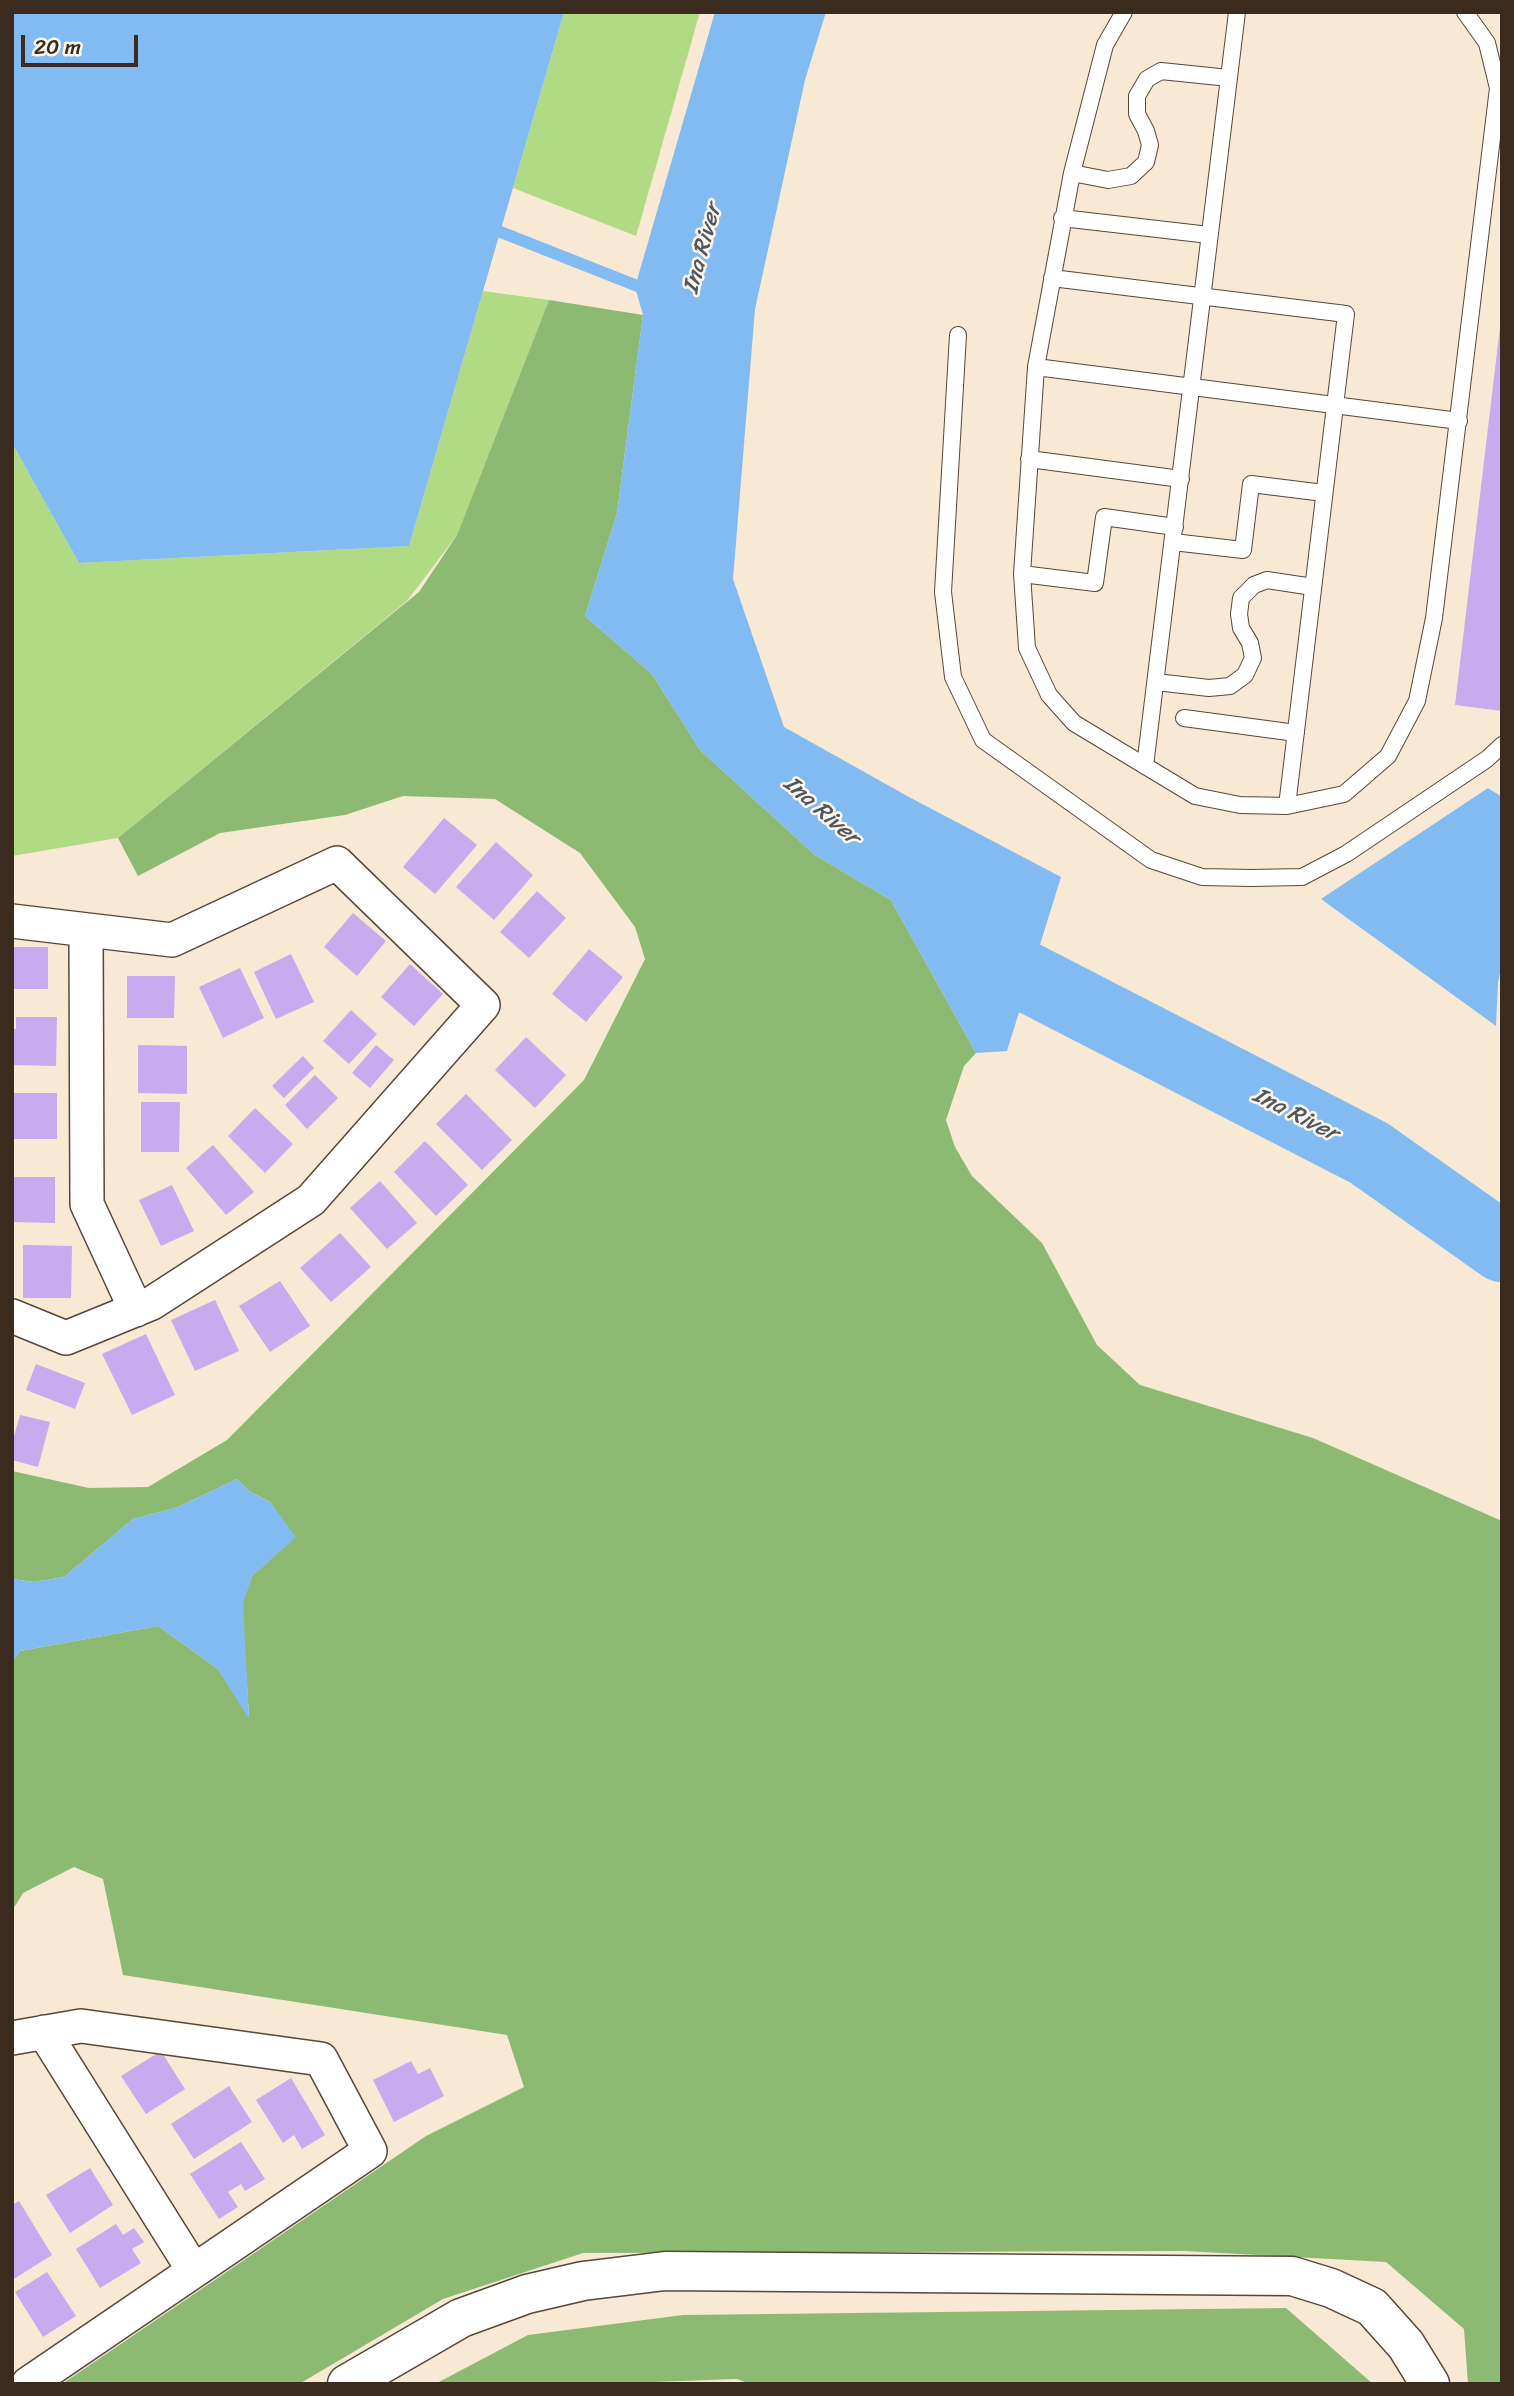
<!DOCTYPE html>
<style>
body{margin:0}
#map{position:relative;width:1514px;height:2396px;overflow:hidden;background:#f7e9d3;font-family:Sriracha,sans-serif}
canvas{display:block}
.frame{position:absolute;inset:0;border:14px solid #3b2a1e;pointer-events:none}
.scale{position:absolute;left:21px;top:35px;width:117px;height:32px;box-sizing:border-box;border:4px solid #3b2a1e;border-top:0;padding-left:9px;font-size:21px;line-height:24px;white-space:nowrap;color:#3b2a1e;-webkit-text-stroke:5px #fbf7ec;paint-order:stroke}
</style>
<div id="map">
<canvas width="1514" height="2396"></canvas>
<div class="frame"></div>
<div class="scale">20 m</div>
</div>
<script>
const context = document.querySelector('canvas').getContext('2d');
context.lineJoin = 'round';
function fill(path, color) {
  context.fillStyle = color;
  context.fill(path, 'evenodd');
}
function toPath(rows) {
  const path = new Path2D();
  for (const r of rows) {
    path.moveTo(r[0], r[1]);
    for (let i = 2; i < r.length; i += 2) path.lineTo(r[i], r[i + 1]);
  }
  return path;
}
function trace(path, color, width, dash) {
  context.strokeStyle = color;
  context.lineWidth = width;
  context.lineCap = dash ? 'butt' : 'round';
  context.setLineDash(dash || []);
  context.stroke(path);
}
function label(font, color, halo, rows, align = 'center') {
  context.font = font + ' Sriracha,sans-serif';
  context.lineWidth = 5;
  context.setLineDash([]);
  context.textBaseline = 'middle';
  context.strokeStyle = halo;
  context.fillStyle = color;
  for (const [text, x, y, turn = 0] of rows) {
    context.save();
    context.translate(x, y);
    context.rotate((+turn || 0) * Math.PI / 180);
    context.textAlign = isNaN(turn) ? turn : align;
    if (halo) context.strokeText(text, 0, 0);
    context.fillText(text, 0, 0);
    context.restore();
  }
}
fill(toPath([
 [564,12,700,12,636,236,513,188],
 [483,291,549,300,457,535,407,601,118,838,12,856,12,443,79,563,409,546]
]), '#b1da84');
fill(toPath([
 [549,300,643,315,617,513,585,616,652,674,700,750,815,855,891,900,976,1053,964,1066,946,1120,955,1147,972,1176,1042,1243,1097,1345,1140,1385,1313,1438,1502,1521,1502,2384,1468,2384,1464,2329,1386,2262,1184,2251,583,2253,443,2299,299,2384,62,2384,426,2136,524,2087,507,2035,123,1975,103,1879,74,1867,23,1893,12,1911,12,1662,20,1651,158,1626,218,1669,249,1717,242,1603,252,1576,295,1537,270,1502,249,1491,237,1479,176,1508,133,1519,64,1577,34,1582,12,1579,12,1471,89,1488,148,1487,227,1440,584,1080,645,959,635,927,580,853,495,799,403,796,345,815,220,833,138,876,118,838,419,592,457,535],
 [1286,2308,1373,2384,750,2384,737,2379,599,2384,435,2384,528,2335,683,2315]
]), '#8cba72');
fill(toPath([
 [12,12,564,12,409,546,79,563,12,443],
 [715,12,826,12,805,80,755,309,733,579,784,727,909,797,1061,877,1007,1051,976,1053,891,900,815,855,700,750,652,674,585,616,617,513,643,315,635,287],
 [1488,788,1502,797,1502,965,1498,982,1496,1026,1321,899],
 [237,1479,249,1491,270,1502,296,1537,252,1576,243,1603,249,1719,218,1669,158,1626,20,1651,12,1662,12,1579,34,1582,64,1577,133,1519,176,1508]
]), '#81bbf2');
trace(toPath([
 [488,227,650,291]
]), '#81bbf2', 12);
trace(toPath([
 [949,923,988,957,1369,1153,1502,1247]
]), '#81bbf2', 70);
fill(toPath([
 [1500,327,1502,327,1502,711,1455,705],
 [444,818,477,845,435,894,403,867],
 [496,842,533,875,494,920,456,887],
 [537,891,566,918,529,958,500,932],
 [353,913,386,941,357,976,324,947],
 [12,947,48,947,48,989,12,989],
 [589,949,623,977,586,1022,552,994],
 [291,954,314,1002,276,1019,254,972],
 [410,964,443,994,414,1026,381,997],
 [240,968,264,1018,223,1038,199,987],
 [127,976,175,976,174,1018,127,1018],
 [351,1010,377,1034,349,1064,323,1041],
 [16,1017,57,1017,56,1066,12,1065,12,1029,16,1029],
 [526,1037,566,1075,535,1108,495,1070],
 [138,1045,187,1046,187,1094,138,1093],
 [376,1045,394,1060,370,1088,352,1073],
 [303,1056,314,1068,284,1098,272,1086],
 [315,1075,338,1098,307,1129,285,1105],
 [12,1093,57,1093,57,1139,12,1139],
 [466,1094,512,1140,482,1170,436,1124],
 [141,1102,180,1102,179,1152,141,1152],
 [255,1108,293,1144,265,1173,228,1136],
 [425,1141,468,1185,436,1216,394,1172],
 [213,1145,254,1192,226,1215,186,1168],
 [12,1177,55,1177,55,1223,12,1222],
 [380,1181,417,1223,387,1249,350,1208],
 [172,1185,194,1231,161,1246,139,1200],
 [340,1233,371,1267,331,1302,300,1268],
 [23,1245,72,1246,71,1298,23,1298],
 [280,1281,310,1326,270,1352,239,1306],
 [215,1300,239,1351,195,1371,171,1320],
 [146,1334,175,1395,132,1415,102,1354],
 [36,1364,85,1383,75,1409,26,1390],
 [20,1415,50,1422,38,1467,12,1460,12,1443],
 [161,2051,185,2089,146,2114,121,2076],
 [411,2061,418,2074,430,2068,444,2096,394,2122,373,2080],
 [291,2078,325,2135,302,2149,294,2135,283,2143,256,2100],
 [229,2086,252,2122,194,2159,171,2124],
 [241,2142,265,2179,245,2191,241,2184,228,2192,238,2207,219,2219,190,2174],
 [90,2168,113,2205,70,2233,46,2195],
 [19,2201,52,2255,14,2279,12,2205],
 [116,2224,123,2235,134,2228,144,2242,132,2249,141,2263,100,2288,76,2249],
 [47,2272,76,2316,43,2337,15,2292]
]), '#c8aaef');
const service = toPath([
 [1124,12,1105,45,1072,173,1036,367,1022,574,1027,648,1049,695,1074,723,1195,796,1240,805,1287,806,1344,794,1388,756,1417,701,1434,618,1498,88,1487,43,1465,12],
 [1072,173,1108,180,1131,176,1146,162,1150,145,1146,131,1137,114,1137,96,1147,79,1161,71,1229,78],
 [1062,218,1209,235],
 [1052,278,1346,314,1287,806],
 [958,335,943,592,953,677,983,740,1151,860,1202,877,1251,878,1302,877,1346,854,1487,759,1502,745],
 [1036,367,1459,421],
 [1029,459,1181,479],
 [1173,542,1243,550,1251,484,1324,493],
 [1022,574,1095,583,1104,517,1175,527],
 [1156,682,1209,688,1230,686,1245,675,1253,658,1250,643,1241,628,1239,614,1241,598,1254,585,1267,580,1313,587],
 [1184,718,1296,733],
 [1145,766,1237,12]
]);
const minor = toPath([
 [12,921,172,940,337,863,483,1005,311,1200,152,1303,66,1338,12,1316],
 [86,930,87,1204,136,1310],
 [44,2032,194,2271],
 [12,2038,81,2026,321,2059,370,2151,28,2384]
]);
const tertiary = toPath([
 [347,2384,461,2318,527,2294,583,2281,665,2271,1292,2276,1331,2288,1372,2307,1406,2345,1430,2384]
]);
trace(service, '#574739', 18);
trace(minor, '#574739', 36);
trace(tertiary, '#574739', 41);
trace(service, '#fff', 16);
trace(minor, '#fff', 33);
trace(tertiary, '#fff', 38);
label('italic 23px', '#50565e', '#fbf7ec', [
 ["Ina River",703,249,-75],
 ["Ina River",821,811,41],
 ["Ina River",1295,1115,27]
]);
</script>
